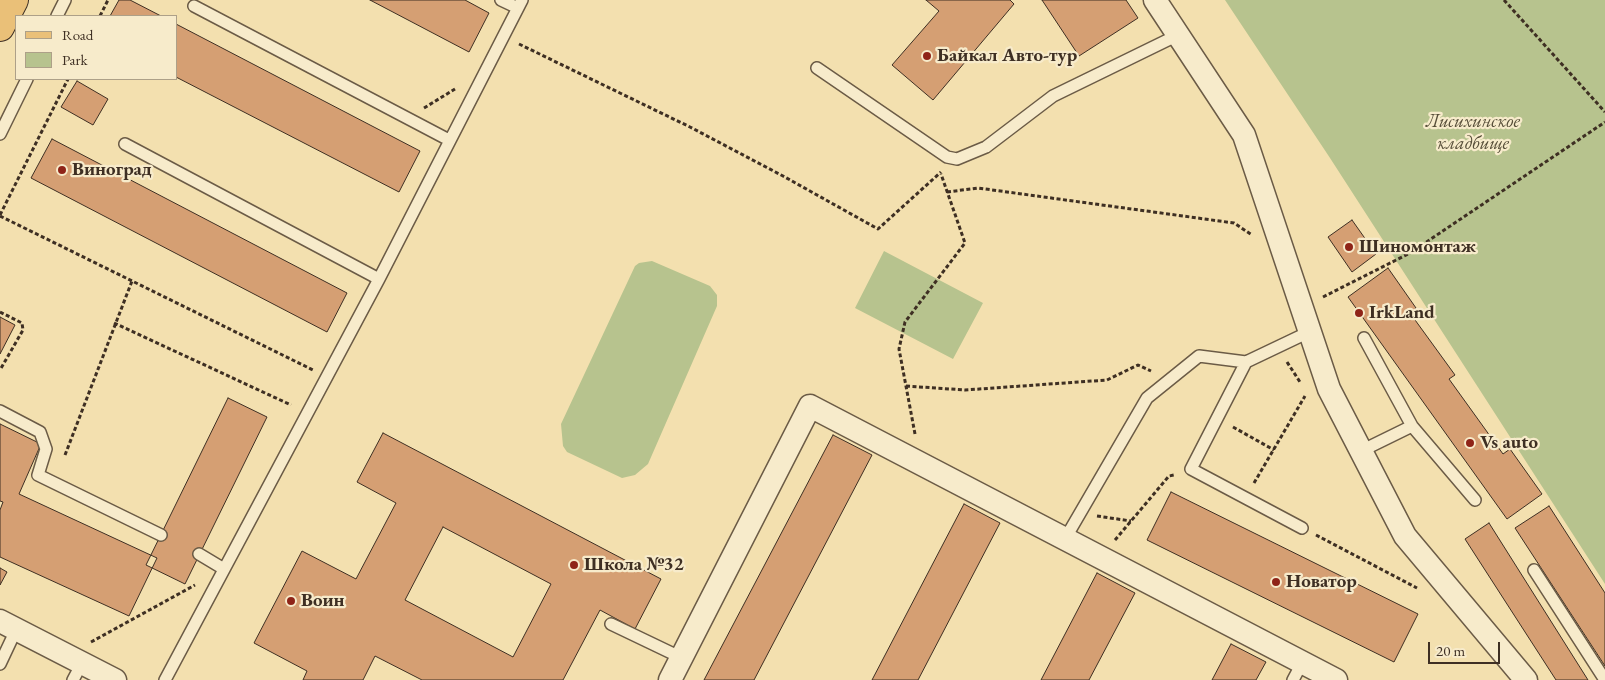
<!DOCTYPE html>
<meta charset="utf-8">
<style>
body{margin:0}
#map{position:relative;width:1605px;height:680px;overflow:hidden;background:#f3e0af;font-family:"EB Garamond",serif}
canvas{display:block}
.legend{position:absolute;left:15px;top:15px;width:162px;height:65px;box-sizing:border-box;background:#f7ebcb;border:1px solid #ada088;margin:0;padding:6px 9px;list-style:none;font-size:15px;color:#3e2f23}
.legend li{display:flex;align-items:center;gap:10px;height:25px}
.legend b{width:25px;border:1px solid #ada088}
.scale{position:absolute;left:1428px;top:642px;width:72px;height:22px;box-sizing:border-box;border:2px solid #3e2f23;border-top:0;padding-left:6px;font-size:15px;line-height:18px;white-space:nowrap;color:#3e2f23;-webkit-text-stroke:4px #f7ebcb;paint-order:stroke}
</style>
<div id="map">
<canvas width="1605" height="680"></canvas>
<ul class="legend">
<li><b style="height:6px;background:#eac078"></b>Road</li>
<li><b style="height:14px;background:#b7c38e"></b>Park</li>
</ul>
<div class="scale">20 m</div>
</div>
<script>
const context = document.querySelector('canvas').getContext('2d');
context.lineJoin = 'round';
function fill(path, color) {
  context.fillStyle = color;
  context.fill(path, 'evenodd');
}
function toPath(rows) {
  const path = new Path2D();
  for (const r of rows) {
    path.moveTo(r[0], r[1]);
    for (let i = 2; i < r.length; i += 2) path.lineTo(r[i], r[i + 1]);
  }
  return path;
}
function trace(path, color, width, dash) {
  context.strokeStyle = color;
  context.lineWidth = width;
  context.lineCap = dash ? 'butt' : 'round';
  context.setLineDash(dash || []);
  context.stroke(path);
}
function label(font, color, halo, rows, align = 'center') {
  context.font = font + ' "EB Garamond",serif';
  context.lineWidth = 4.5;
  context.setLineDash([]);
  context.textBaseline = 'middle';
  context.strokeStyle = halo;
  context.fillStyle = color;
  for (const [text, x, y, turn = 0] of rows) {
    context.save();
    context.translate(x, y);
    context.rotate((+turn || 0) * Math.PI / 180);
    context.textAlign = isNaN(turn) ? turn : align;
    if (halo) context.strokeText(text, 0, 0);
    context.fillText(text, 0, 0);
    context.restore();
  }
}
fill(toPath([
 [1225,0,1605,0,1605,584,1330,158],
 [884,251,983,303,953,359,855,308],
 [652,261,710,286,717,295,717,306,648,464,635,475,622,478,567,452,563,446,561,424,635,266,639,263]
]), '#b7c38e');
const building = toPath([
 [119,0,130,0,161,16,110,16,119,0],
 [370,0,465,0,489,13,469,52,370,0],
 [926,0,1010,0,1014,4,933,100,892,65,939,11,926,0],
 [1042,0,1126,0,1138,18,1079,56,1042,0],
 [176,24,420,151,399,192,176,77,176,24],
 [77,81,108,99,93,125,61,107,77,81],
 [52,139,347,293,327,332,31,178,52,139],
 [1352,220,1376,254,1352,272,1328,237,1352,220],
 [1388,268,1416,308,1410,313,1455,375,1449,379,1503,454,1510,449,1542,494,1507,519,1348,297,1388,268],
 [0,317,15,325,0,354,0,317],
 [228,398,267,417,185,584,146,565,228,398],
 [0,424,41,444,19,494,157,558,129,616,0,557,0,510,3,502,0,501,0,424],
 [383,433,661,579,635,629,600,610,563,680,422,680,375,656,363,680,303,680,307,671,254,643,302,551,356,579,396,503,357,482,383,433],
 [443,527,551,584,513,657,405,600,443,527],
 [833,435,872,455,754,680,704,680,833,435],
 [1171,492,1418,614,1394,662,1147,540,1171,492],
 [964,504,1000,523,918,680,872,680,964,504],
 [1549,506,1605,593,1605,666,1515,528,1549,506],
 [1489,523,1588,680,1556,680,1465,539,1489,523],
 [0,568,7,572,0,585,0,568],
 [1097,573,1135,593,1089,680,1041,680,1097,573],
 [1231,644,1266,662,1256,680,1212,680,1231,644]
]);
fill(building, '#d59f73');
trace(building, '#3e2f23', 1);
const lane = toPath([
 [501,0,518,8],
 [194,6,449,140],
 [57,16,65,0],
 [817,68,947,157,957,159,986,147,1053,96,1178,35],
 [0,134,27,79],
 [125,144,379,279],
 [0,411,40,432,46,449,38,475,161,535],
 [1412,426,1475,500],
 [1361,451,1412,426,1364,338],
 [1302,528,1191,469,1246,362,1309,332],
 [1065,539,1147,398,1199,356,1246,362],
 [199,554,224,569],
 [1534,570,1605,680],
 [611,624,682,658],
 [0,664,16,630],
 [73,680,82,663],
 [165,680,379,279,522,0],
 [1293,680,1302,663]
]);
const street = toPath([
 [1155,0,1244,135,1329,389,1405,536,1526,680],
 [0,621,115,680],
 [670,680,810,406,1336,680]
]);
const primary = toPath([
 [0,27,14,0]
]);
trace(lane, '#6b5b46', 14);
trace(street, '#6b5b46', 25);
trace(primary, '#3e2f23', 30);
trace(toPath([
 [1504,0,1605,112],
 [100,16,108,0],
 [519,44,690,127,783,176,878,229,941,172],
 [424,108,455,89],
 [947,192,978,188,1234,223,1252,235],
 [0,215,68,79],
 [0,216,313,370],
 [1323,297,1410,253,1605,122],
 [0,312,22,323,23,330,0,370],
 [114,323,291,405],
 [1287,362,1300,382],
 [906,386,965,390,1107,380,1138,365,1151,371],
 [1233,427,1274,450],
 [915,434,899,349,905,322,965,243,941,174],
 [65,455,132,281],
 [1254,483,1305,396],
 [1097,516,1131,521],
 [1316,535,1417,588],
 [1115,540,1169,476,1174,475],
 [91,642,195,585]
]), '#3e2f23', 3, [4, 2.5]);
trace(lane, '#f7ebcb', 11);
trace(street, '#f7ebcb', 22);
trace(primary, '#eac078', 28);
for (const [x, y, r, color] of [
 [927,56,5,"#8f2418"],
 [62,170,5,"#8f2418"],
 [1349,247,5,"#8f2418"],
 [1359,313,5,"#8f2418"],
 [1470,443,5,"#8f2418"],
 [574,565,5,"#8f2418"],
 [1276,582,5,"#8f2418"],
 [291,601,5,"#8f2418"]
]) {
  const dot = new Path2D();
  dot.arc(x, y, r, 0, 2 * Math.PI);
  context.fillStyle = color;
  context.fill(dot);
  trace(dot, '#f7ebcb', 2);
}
label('bold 19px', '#3e2f23', '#f7ebcb', [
 ["Байкал Авто-тур",937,56],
 ["Виноград",72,170],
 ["Шиномонтаж",1359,247],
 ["IrkLand",1369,313],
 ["Vs auto",1480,443],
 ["Школа №32",584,565],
 ["Новатор",1286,582],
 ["Воин",301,601]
], 'left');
label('italic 19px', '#564d38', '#f7ebcb', [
 ["Лисихинское",1473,122],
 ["кладбище",1473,144]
]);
</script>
